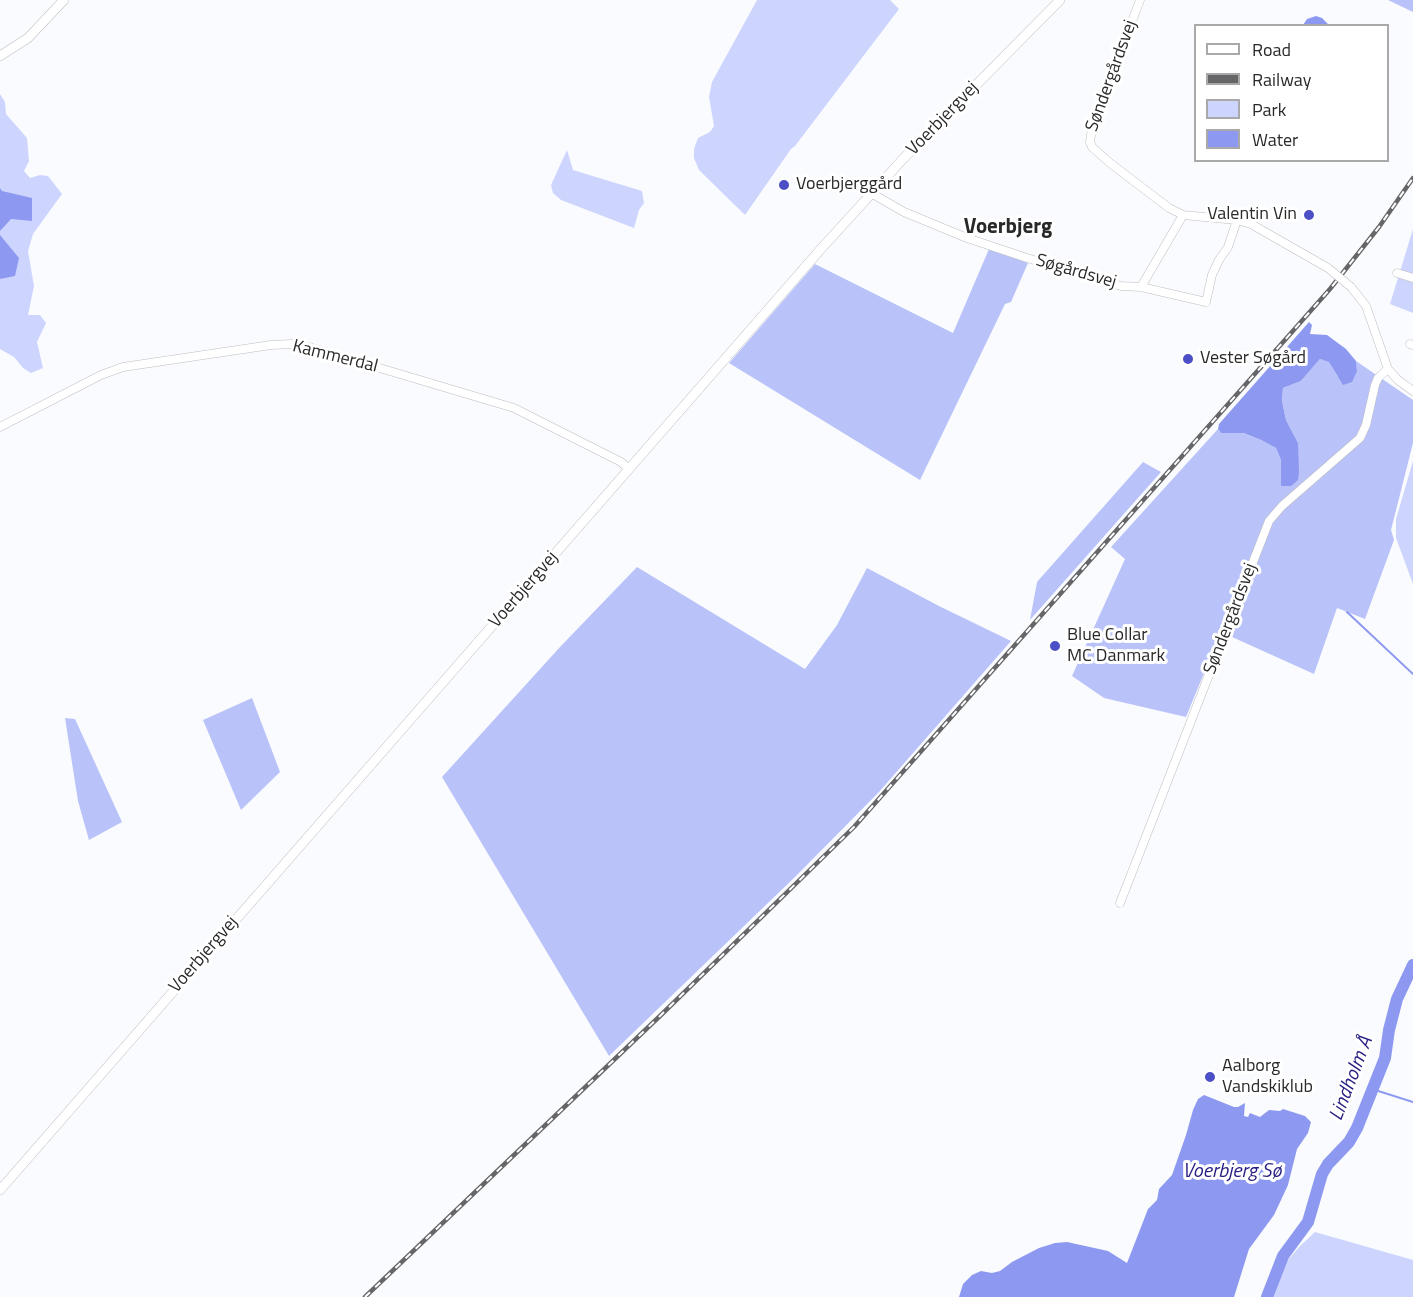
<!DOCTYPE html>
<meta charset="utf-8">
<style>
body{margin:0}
#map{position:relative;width:1413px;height:1297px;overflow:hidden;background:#fafbff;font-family:"Titillium Web",sans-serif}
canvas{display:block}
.legend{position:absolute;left:1194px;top:24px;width:195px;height:138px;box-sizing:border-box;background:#fff;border:2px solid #a9a9aa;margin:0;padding:8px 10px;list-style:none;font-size:18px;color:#29292a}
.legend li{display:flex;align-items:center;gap:12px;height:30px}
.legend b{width:30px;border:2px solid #a9a9aa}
</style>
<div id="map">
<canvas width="1413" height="1297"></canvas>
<ul class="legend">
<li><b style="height:8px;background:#fff"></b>Road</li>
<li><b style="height:8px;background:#666668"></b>Railway</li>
<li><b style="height:16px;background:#cdd5ff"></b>Park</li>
<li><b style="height:16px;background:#8d99f0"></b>Water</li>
</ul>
</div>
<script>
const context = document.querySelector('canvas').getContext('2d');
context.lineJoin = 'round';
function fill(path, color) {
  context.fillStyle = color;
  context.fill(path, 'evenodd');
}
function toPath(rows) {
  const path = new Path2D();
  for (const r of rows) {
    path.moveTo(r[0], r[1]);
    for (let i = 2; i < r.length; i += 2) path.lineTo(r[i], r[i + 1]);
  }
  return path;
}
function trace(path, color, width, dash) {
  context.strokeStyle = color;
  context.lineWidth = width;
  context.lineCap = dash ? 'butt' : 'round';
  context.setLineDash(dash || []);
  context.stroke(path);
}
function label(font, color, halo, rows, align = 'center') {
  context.font = font + ' "Titillium Web",sans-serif';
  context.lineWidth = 6;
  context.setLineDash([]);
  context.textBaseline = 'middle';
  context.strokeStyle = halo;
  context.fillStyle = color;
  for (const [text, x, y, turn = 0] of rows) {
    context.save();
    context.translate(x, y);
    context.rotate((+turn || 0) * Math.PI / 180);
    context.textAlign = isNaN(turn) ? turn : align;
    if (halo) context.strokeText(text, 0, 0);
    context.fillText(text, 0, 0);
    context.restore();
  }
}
fill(toPath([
 [757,0,890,0,899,9,795,146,791,149,745,215,699,170,694,158,694,149,698,138,710,132,714,126,709,97,712,82],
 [0,94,5,102,6,114,27,138,29,161,24,171,30,178,40,175,48,176,62,194,33,234,28,251,34,286,28,315,40,315,46,323,37,342,43,368,31,373,23,368,14,357,0,349],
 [567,150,573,170,642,191,644,203,639,210,634,228,561,200,553,193,551,185],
 [1413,229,1413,313,1390,304],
 [1413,461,1413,584,1396,538,1396,519],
 [1315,1232,1413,1260,1413,1297,1272,1297,1282,1267,1299,1247]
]), '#cdd5ff');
fill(toPath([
 [1388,0,1413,0,1413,12],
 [989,249,1028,263,1011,302,1005,304,920,480,729,363,815,264,953,333],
 [1320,359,1329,361,1338,377,1357,371,1356,361,1413,400,1413,443,1391,530,1394,540,1365,619,1337,608,1314,674,1221,632,1186,717,1104,698,1072,676,1125,559,1111,547,1218,429,1221,433,1242,433,1261,440,1276,448,1281,460,1281,486,1298,443,1286,420,1282,401,1283,388,1301,381],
 [1143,462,1161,472,1030,620,1037,582],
 [637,567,805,669,837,625,867,568,939,606,1011,641,879,792,795,877,609,1056,442,777,560,647],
 [252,698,280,772,241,810,203,720],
 [65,718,75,719,122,822,89,840,78,801]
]), '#b9c3f9');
fill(toPath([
 [1316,16,1322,18,1329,25,1303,25,1307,19],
 [0,188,2,191,32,198,32,221,11,219,0,231],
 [0,235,19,258,15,276,0,279],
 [1309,322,1312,325,1310,334,1327,335,1346,349,1356,361,1357,371,1352,382,1343,385,1329,362,1320,359,1301,381,1283,388,1282,401,1286,420,1298,443,1299,472,1298,480,1291,486,1281,486,1281,460,1276,448,1261,440,1243,433,1221,433,1218,429,1219,424],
 [1204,1095,1234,1107,1238,1107,1245,1103,1244,1116,1248,1117,1250,1113,1260,1117,1269,1110,1280,1111,1283,1109,1305,1116,1311,1122,1308,1133,1297,1149,1288,1185,1274,1215,1249,1249,1234,1297,959,1297,963,1284,972,1275,981,1271,992,1273,1000,1271,1012,1262,1039,1248,1055,1243,1067,1242,1108,1251,1127,1263,1148,1209,1157,1200,1159,1189,1172,1175,1186,1135,1193,1110,1198,1099]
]), '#8d99f0');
trace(toPath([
 [1347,612,1413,674],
 [1372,1089,1413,1102]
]), '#8d99f0', 2);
trace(toPath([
 [1267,1297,1283,1256,1308,1222,1322,1174,1328,1164,1349,1142,1357,1128,1385,1058,1389,1030,1397,999,1413,965]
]), '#8d99f0', 12);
const minor = toPath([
 [1140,0,1092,128,1090,142,1092,147,1110,163,1169,208,1183,215,1237,220,1251,224,1328,268],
 [871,193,904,212,967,238,1027,258,1121,286,1141,287,1206,302,1212,275,1219,260,1228,247,1237,220],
 [1397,273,1413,278],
 [1141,287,1183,215],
 [1351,287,1366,306,1388,369,1398,380,1413,391],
 [1410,344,1413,345],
 [0,427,101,375,123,367,271,345,291,344,309,347,514,408,621,462,629,469],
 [1120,903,1269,521,1282,506,1360,438,1366,425,1375,385,1378,378,1388,369]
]);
const tertiary = toPath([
 [0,56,28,38,64,0],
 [0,1190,820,250,902,160,1060,0]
]);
trace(minor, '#bdbec1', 9);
trace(tertiary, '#bdbec1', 10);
trace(minor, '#fff', 8);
trace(tertiary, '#fff', 9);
const rail = toPath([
 [365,1297,661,1015,854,827,1330,289,1379,227,1413,178]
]);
trace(rail, '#666668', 4.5);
trace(rail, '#fff', 2, [7]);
const minorBridge = toPath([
 [1328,268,1351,287]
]);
trace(minorBridge, '#bdbec1', 9, []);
trace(minorBridge, '#fff', 8);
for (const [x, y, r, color] of [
 [784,185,6,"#4c4fc5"],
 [1309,215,6,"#4c4fc5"],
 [1188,359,6,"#4c4fc5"],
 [1055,646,6,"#4c4fc5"],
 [1210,1077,6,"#4c4fc5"]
]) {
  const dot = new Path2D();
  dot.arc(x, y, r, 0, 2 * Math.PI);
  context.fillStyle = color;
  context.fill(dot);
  trace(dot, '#fff', 2);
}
label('18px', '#29292a', '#fff', [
 ["Søndergårdsvej",1112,76,-70],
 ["Voerbjergvej",943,119,-46],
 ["Søgårdsvej",1076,272,16],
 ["Kammerdal",335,357,14],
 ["Voerbjergvej",524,590,-49],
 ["Søndergårdsvej",1231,619,-69],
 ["Voerbjergvej",204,955,-49]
]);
label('18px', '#29292a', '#fff', [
 ["Voerbjerggård",796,185],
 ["Valentin Vin",1297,215,"right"],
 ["Vester Søgård",1200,359],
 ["Blue Collar",1067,636],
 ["MC Danmark",1067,657],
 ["Aalborg",1222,1067],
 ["Vandskiklub",1222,1088]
], 'left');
label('italic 20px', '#261e82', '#fff', [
 ["Lindholm Å",1352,1079,-69],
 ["Voerbjerg Sø",1232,1172]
]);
label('bold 21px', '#29292a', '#fff', [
 ["Voerbjerg",1008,228]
]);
</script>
